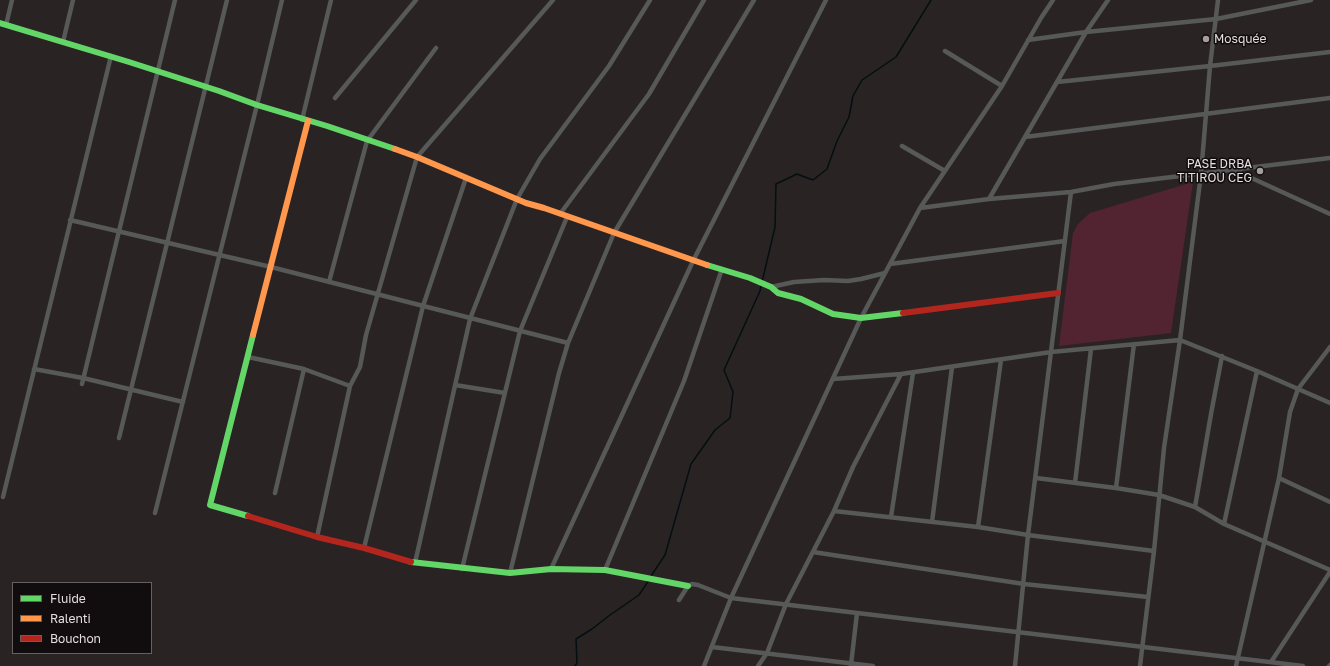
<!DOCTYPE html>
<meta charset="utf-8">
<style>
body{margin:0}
#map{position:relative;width:1330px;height:666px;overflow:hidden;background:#2a2324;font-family:"Golos Text",sans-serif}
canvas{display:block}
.legend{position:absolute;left:12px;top:582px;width:140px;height:72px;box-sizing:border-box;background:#110c0d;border:1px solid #676061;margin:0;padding:5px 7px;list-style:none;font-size:12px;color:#e7dee0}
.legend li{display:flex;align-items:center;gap:8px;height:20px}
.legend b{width:20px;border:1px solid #676061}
</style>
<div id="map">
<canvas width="1330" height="666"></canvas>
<ul class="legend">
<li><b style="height:5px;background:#63d668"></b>Fluide</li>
<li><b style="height:5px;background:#ff974d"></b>Ralenti</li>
<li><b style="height:5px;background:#b3261e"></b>Bouchon</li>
</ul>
</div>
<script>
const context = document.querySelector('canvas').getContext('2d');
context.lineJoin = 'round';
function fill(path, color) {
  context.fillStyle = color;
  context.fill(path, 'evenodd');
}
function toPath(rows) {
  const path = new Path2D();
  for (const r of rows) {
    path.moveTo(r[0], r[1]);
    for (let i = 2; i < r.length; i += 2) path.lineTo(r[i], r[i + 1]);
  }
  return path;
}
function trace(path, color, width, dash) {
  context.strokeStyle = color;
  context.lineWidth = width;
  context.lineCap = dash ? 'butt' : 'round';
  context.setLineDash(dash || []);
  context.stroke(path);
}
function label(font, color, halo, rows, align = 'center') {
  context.font = font + ' "Golos Text",sans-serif';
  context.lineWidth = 3;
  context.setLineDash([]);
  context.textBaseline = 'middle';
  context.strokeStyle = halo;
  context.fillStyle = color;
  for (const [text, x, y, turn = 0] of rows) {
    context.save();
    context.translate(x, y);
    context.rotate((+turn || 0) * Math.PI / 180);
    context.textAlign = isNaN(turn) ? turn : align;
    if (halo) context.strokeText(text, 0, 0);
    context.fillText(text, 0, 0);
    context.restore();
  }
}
fill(toPath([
 [1193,182,1171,333,1059,346,1073,233,1078,224,1090,213]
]), '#522431');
trace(toPath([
 [762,282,775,227,776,184,797,174,813,180,827,169,837,141,849,117,853,96,862,80,896,57,931,0],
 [651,576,665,555,691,464,715,430,730,418,733,392,724,370,760,291,761,285],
 [575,666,577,663,576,639,592,629,610,615,639,595,649,580]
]), '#040f11', 1.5);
trace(toPath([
 [6,25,12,0],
 [1028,40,1086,32,1216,19,1311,0],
 [63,42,73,0],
 [945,51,1002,86],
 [1057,82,1210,66,1330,52],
 [335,98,416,0],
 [302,120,331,0],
 [1025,137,1330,98],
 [902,146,945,171],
 [1234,170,1330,214],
 [989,199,1086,32,1108,0],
 [920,208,989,199,1071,192,1114,184,1330,158],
 [560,214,649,94,704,0],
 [70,220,271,267,568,343],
 [890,264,1065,241],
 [329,282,367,141,436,48],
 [771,287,794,282,824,280,848,281,861,279,885,273],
 [248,357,304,369,350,386],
 [34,369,83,378,183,402],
 [833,379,901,374,1051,352,1180,340,1257,371,1330,403],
 [82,384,175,0],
 [455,385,505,393],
 [119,438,227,0],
 [1036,478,1116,488,1159,495,1195,507,1224,524,1330,570],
 [1279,478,1330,502],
 [1075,483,1091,349],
 [1116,488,1134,344],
 [275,493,304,369],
 [3,497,111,56],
 [1195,507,1211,414,1222,356],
 [834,511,978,527,1028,535,1154,551],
 [155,513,257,105,282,0],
 [891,517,913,373],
 [932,522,952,367],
 [1224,524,1257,371],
 [978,527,1001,360],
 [317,537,350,386,360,367,366,335,417,157,553,0],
 [364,548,423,306,466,178],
 [813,552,1024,584,1148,597],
 [415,563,470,319,517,199,540,159,609,66,650,0],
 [462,569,520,331,567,217],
 [551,569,693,261,826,0],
 [605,570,684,381,722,269],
 [510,573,559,373,568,343,614,233,754,0],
 [679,600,688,586,692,584,698,585,731,598,1303,666],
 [712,647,873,666],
 [1271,662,1330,572],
 [851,665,857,613],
 [704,666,731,598,861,318,920,208,1002,86,1041,18,1053,0],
 [758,666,767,653,786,604,834,511,853,467,901,374],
 [1015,666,1028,535,1071,192],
 [1140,666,1154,551,1164,448,1180,340,1201,174,1210,66,1218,0],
 [1236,666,1279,478,1290,412,1298,389,1330,347],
 [1329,666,1330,665]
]), '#575858', 4.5);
trace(toPath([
 [0,23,129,62,219,91,257,105,327,126,395,149],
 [707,265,750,278,771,287,778,293,801,299,833,314,861,318,903,313],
 [248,516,210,505,253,335],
 [411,562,510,573,551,569,605,570,688,586]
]), '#63d668', 6);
trace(toPath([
 [395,149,417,157,526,203,544,208,707,265],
 [253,335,308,121]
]), '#ff974d', 6);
trace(toPath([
 [903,313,1058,293],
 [248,516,317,537,364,548,411,562]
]), '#b3261e', 6);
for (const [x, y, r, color] of [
 [1206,39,4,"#a59d9e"],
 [1260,171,4,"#a59d9e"]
]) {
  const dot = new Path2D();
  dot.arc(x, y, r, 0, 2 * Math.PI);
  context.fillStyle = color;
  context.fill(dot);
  trace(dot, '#110c0d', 1.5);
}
label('12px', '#e7dee0', '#110c0d', [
 ["Mosquée",1214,39],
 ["PASE DRBA",1252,164,"right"],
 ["TITIROU CEG",1252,178,"right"]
], 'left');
</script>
